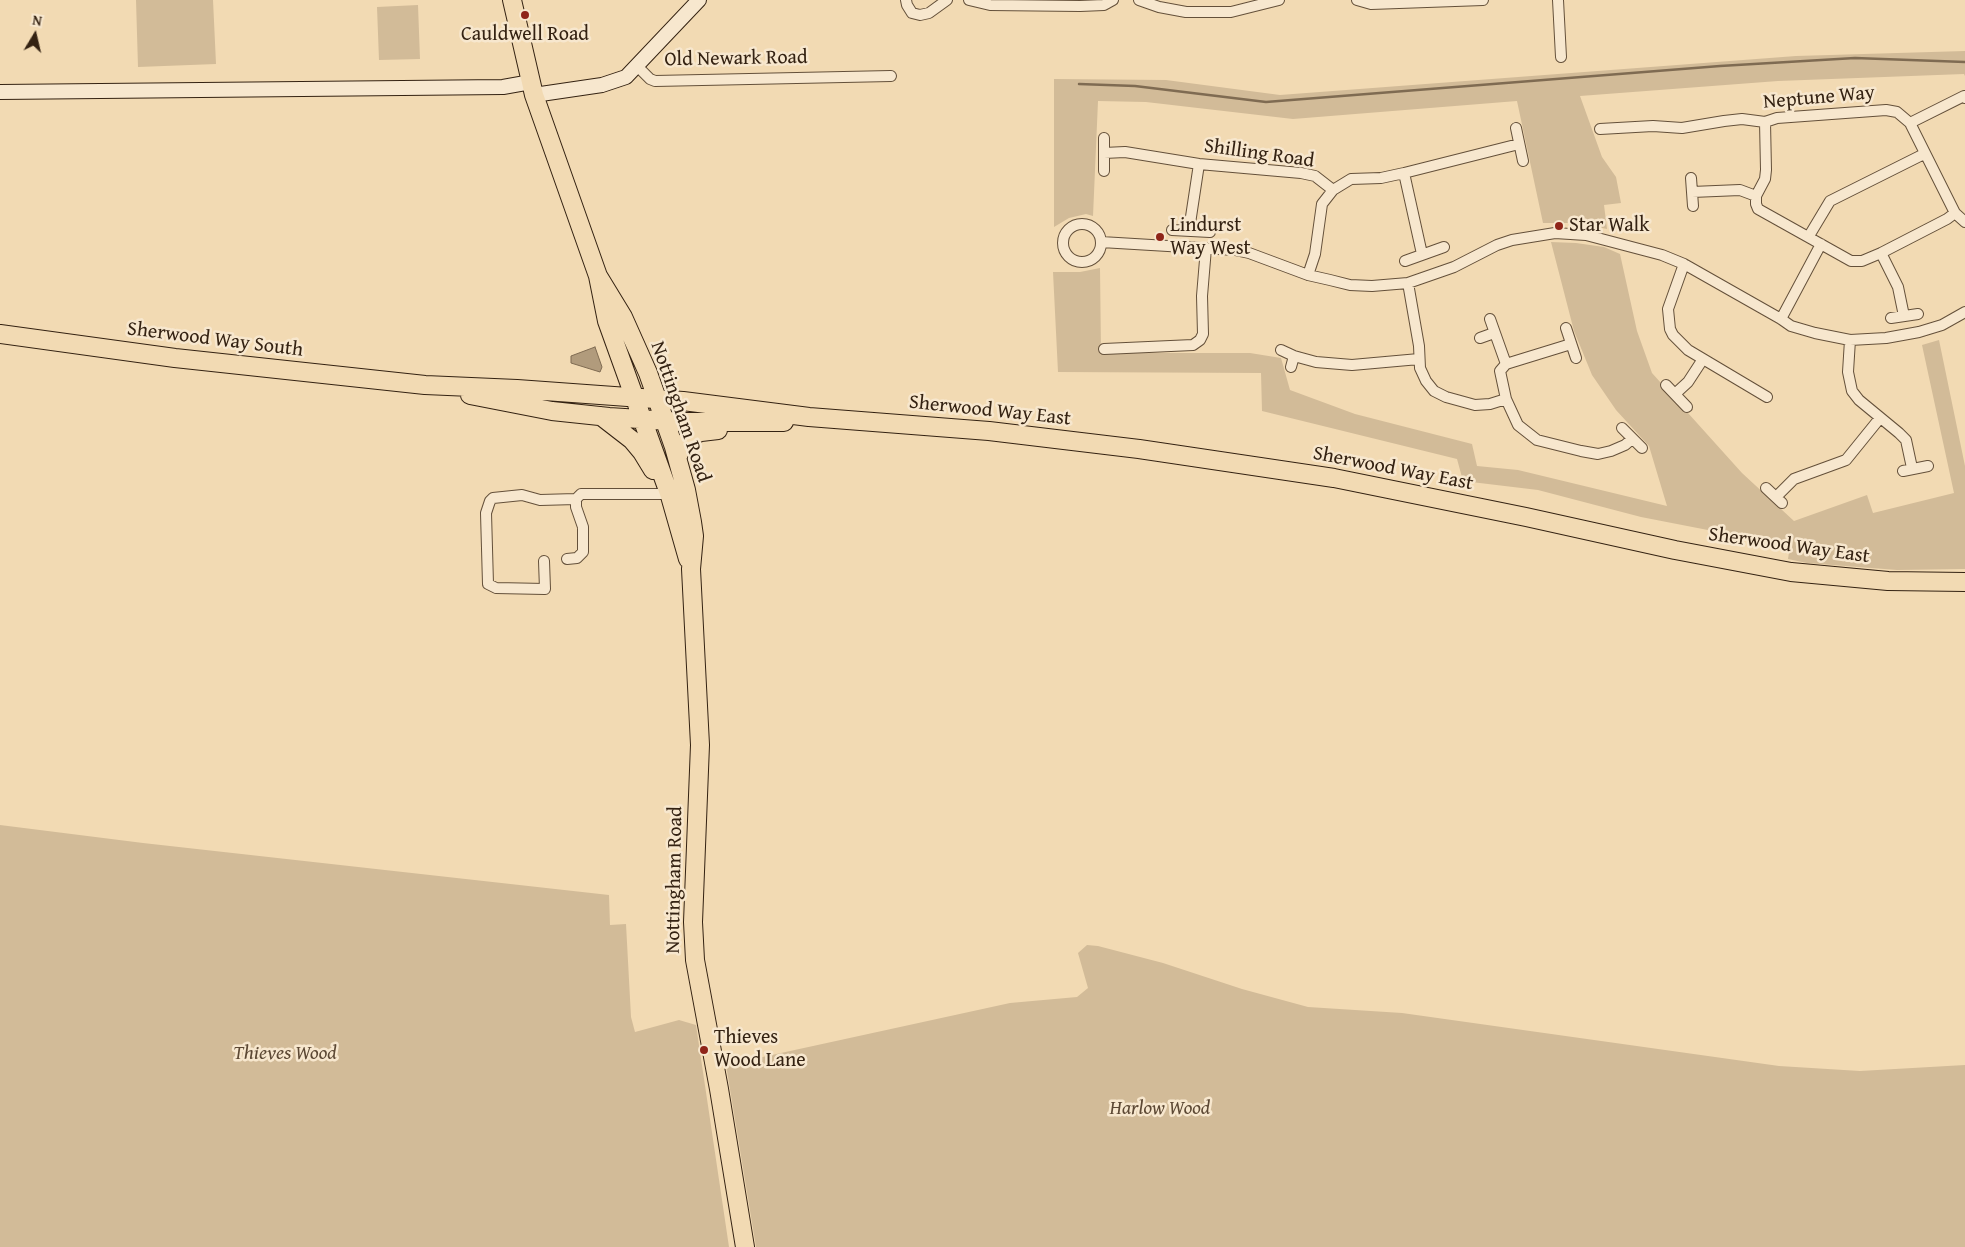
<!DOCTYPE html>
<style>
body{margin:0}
#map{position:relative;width:1965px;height:1247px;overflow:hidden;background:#f2dab3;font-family:"Gentium Book Plus",serif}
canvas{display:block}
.north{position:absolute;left:10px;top:10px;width:50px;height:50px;-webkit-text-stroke:4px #f7e7ce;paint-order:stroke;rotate:9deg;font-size:14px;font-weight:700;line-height:20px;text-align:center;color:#342212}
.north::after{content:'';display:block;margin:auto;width:18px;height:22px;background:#342212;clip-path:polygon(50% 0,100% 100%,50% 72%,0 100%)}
</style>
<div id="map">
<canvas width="1965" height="1247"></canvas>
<div class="north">N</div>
</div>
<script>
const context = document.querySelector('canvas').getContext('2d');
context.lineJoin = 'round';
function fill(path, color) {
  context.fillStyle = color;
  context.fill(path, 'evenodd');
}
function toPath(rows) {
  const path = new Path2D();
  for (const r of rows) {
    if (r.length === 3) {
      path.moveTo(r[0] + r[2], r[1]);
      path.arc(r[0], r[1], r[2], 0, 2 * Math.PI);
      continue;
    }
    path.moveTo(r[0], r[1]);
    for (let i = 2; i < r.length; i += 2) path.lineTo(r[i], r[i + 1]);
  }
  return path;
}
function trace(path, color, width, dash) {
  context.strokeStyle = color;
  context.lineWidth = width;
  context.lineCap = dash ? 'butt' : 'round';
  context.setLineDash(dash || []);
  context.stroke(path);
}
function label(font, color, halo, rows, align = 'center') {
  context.font = font + ' "Gentium Book Plus",serif';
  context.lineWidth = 5;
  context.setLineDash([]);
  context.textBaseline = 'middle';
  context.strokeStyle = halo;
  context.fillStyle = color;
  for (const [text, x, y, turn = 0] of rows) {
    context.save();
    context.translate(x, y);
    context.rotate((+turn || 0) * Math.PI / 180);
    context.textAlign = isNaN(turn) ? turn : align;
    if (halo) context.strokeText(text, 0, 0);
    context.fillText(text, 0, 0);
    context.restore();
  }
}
fill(toPath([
 [136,0,213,0,216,64,138,67],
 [418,5,420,59,379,60,377,7],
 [1965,51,1965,76,1964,74,1778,81,1580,96,1602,157,1616,177,1621,203,1604,205,1607,229,1578,223,1543,223,1517,101,1293,119,1146,102,1098,101,1093,216,1086,214,1069,218,1054,227,1054,79,1166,80,1280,95,1796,56],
 [1551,242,1576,243,1604,247,1620,254,1637,331,1652,373,1742,473,1794,521,1867,495,1873,513,1954,493,1922,345,1939,340,1965,466,1965,569,1897,570,1807,563,1788,559,1790,546,1641,517,1538,490,1463,481,1457,459,1262,411,1261,373,1058,372,1053,272,1080,272,1100,268,1101,353,1250,353,1281,358,1290,390,1355,414,1472,444,1477,466,1518,470,1667,506,1649,446,1616,410,1592,375,1574,331],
 [0,825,143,843,609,895,610,925,626,924,631,1017,635,1032,679,1020,696,1025,729,1247,0,1247],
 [1087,945,1098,946,1163,963,1242,989,1308,1007,1402,1013,1779,1066,1860,1071,1965,1065,1965,1247,756,1247,726,1065,1010,1003,1077,997,1088,988,1078,953]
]), '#d2bb98');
const water = toPath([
 [595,347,602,367,600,372,571,363,571,356,595,347]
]);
fill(water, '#b19b7c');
trace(water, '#7f6b52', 1);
trace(toPath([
 [1079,84,1135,86,1266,102,1720,66,1855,58,1965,62]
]), '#7f6b52', 2.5);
const street = toPath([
 [906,0,907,5,912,13,920,15,929,13,947,0],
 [969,0,990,5,1080,6,1104,5,1113,0],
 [1139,0,1159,7,1186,12,1231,12,1279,0],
 [1357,0,1371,4,1483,0],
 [1558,0,1561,57],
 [638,67,650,79,655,81,891,76],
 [1765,122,1766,170,1765,179,1756,196,1756,204,1758,209,1851,261,1862,261,1881,253,1947,219,1955,213],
 [1910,123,1964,96,1965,98],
 [1516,128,1523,161],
 [1600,129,1653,126,1682,128,1724,121,1742,119,1765,122,1777,118,1886,110,1897,112,1910,123,1955,213,1965,222],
 [1104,138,1104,171],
 [1104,153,1125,152,1199,164,1301,173,1315,176,1333,190],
 [1404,173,1422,254],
 [1691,178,1693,206],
 [1333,190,1351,179,1381,178,1404,173,1519,144],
 [1692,192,1740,190,1756,196],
 [1082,243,19],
 [1172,230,1210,232],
 [1189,230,1199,164],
 [1809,236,1830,201,1924,154],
 [1101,242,1235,250,1249,253,1308,275,1330,280,1350,285,1372,286,1408,283,1454,267,1497,245,1512,240,1555,233,1586,235,1662,255,1684,264,1781,319,1791,326,1815,333,1850,340,1886,338,1919,332,1942,325,1965,312],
 [1881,253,1898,287,1904,316],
 [1405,261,1444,247],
 [1684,264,1668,309,1670,329,1673,335,1688,350,1767,397],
 [1308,275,1315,254,1322,204,1333,190],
 [1408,283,1419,346,1420,368,1426,381,1434,391,1446,397,1475,405,1490,404,1506,399],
 [1891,318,1918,314],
 [1490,319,1506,364],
 [1781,319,1821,244],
 [1566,328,1576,358],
 [1480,338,1494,333],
 [1850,340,1848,372,1852,391,1859,400,1899,433,1906,440,1912,468],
 [1104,349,1193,345,1200,340,1203,334,1202,296,1206,248],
 [1281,350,1294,356,1316,362,1352,365,1419,359],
 [1506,364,1500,371,1506,399,1518,425,1537,440,1581,451,1598,454,1611,451,1625,445,1632,439],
 [1506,364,1571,344],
 [1291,367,1294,356],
 [1666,385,1687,407],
 [1675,394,1688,382,1703,359],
 [1622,428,1642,448],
 [1903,471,1928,466],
 [1766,488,1782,503],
 [1776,497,1794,479,1846,460,1880,418],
 [567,559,577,558,583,552,583,527,576,507,576,499,581,494,673,494],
 [544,561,545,589,496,588,488,584,486,513,490,501,493,498,522,495,540,500,576,499]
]);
const secondary = toPath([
 [0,92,503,87,531,82],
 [534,95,602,85,626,77,699,0]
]);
const highway = toPath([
 [512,0,534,95,598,276,607,321,670,496,688,559],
 [598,276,623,317,648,373,674,447,686,490,692,522,694,536,691,569,700,745,693,922,695,960,719,1089,745,1247],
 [0,334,175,358,425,385,517,389,683,401,809,417,989,431,1139,449,1334,478,1526,517,1675,550,1791,572,1888,581,1965,582],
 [470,395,552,411,609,417,686,422,784,422],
 [601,416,632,440,642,452,653,470],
 [677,458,683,445,691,436,701,432,718,430]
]);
trace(street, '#64503a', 12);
trace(secondary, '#342212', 16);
trace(highway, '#342212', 20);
trace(street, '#f7e7ce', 10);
trace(secondary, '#f7e7ce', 14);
trace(highway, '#f2dab3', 18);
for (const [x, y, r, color] of [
 [525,15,5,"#8f2418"],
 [1559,226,5,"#8f2418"],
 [1160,237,5,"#8f2418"],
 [704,1050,5,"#8f2418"]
]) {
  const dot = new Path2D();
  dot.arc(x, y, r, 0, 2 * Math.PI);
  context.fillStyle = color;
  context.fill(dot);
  trace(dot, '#f7e7ce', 2);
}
label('20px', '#342212', '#f7e7ce', [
 ["Cauldwell Road",525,35,"center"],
 ["Lindurst",1170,226],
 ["Way West",1170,249],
 ["Star Walk",1569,226],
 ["Thieves",714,1038],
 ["Wood Lane",714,1061]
], 'left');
label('20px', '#342212', '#f7e7ce', [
 ["Old Newark Road",736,59,-1],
 ["Neptune Way",1819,98,-5],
 ["Shilling Road",1259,154,8],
 ["Sherwood Way South",215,340,7],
 ["Sherwood Way East",990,411,6],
 ["Nottingham Road",680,412,71],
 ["Sherwood Way East",1393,469,11],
 ["Sherwood Way East",1789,546,8],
 ["Nottingham Road",675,880,-89]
]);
label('italic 20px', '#5c4834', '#f7e7ce', [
 ["Thieves Wood",285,1054],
 ["Harlow Wood",1160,1109]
]);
</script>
